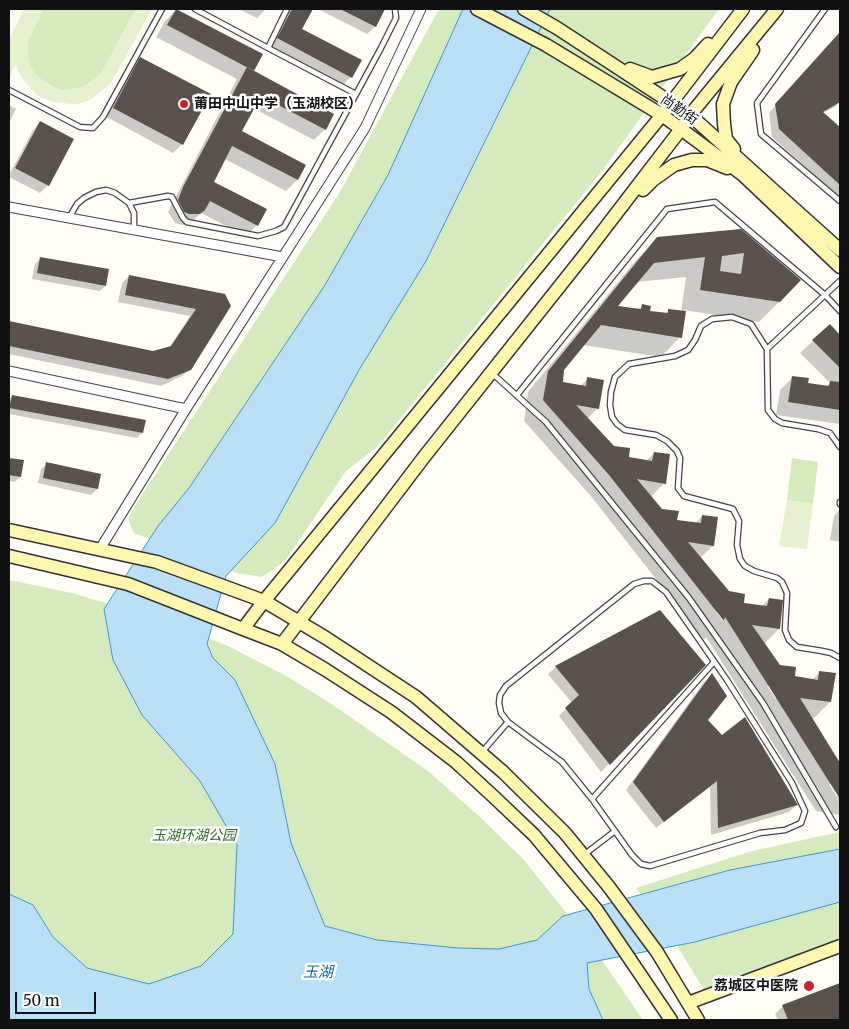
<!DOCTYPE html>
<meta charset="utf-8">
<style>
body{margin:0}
#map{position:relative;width:849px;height:1029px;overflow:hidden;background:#fffdf5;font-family:Merriweather,serif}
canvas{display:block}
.frame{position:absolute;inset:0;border:10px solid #111;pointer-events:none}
.scale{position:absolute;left:15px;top:992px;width:81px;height:22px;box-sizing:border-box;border:2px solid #111;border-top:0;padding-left:6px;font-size:15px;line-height:18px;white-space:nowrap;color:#111;-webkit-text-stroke:4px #fff;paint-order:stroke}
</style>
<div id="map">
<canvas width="849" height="1029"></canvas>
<div class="frame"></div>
<div class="scale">50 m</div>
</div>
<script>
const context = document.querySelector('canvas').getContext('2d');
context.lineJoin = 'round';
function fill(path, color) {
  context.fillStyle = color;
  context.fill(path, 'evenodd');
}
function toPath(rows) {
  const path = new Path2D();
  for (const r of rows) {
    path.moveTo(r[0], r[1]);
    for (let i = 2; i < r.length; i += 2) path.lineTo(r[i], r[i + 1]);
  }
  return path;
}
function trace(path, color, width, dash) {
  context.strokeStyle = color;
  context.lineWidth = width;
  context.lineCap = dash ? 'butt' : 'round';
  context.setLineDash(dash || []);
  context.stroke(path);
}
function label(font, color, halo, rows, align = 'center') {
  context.font = font + ' Merriweather,"Noto Sans SC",serif';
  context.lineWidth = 5;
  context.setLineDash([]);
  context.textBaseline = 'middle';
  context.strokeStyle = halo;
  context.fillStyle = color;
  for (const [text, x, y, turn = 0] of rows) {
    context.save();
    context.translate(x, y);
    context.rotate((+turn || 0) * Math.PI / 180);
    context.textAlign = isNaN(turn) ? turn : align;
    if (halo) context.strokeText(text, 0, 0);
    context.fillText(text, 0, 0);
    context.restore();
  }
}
fill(toPath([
 [43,9,136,9,101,74,84,87,64,91,53,87,43,81,34,73,29,63,27,51,28,40],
 [439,9,719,9,602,171,378,446,346,471,285,561,262,577,237,573,134,533,128,519,136,504,340,192],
 [792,458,818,462,813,504,787,500],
 [9,580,72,593,102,602,135,610,228,646,288,677,333,705,428,771,480,817,524,860,588,940,643,1020,9,1020],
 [840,832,840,942,706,993,679,949,636,888,752,851]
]), '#d5ebbd');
fill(toPath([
 [24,9,43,9,28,40,27,51,31,67,34,73,48,85,59,90,64,91,84,87,101,74,136,9,152,9,111,83,92,99,78,104,72,104,53,102,38,96,25,82,18,71,16,64,9,78,9,39],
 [787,500,813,504,807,549,779,546]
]), '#e6f2cf');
const water = toPath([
 [463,9,550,9,426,261,359,370,275,523,226,576,207,644,213,658,235,680,275,764,291,843,325,926,377,940,458,948,499,949,537,940,563,916,730,870,840,849,840,902,695,942,587,963,589,989,603,1020,9,1020,9,894,33,905,53,937,87,968,149,984,201,966,233,934,237,845,200,781,142,715,113,660,104,609,158,526,189,488,325,285,388,175,463,9]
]);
fill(water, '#b9e0f7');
trace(water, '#3f96cf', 1);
fill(toPath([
 [239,9,266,9,257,18],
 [290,9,312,9,300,29,351,77,344,84,270,46],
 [318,9,378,9,383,11,375,27,367,34],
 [176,10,261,54,252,71,333,114,325,129,314,140,253,108,240,131,305,165,297,180,286,191,225,159,212,183,257,225,246,236,201,213,188,225,182,225,175,223,168,212,237,79,156,37,165,21],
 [840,33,840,101,835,107,823,113,840,129,840,198,772,137,769,113],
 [141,59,209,95,182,144,173,153,105,116,132,67],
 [9,105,16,109,9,123],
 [40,122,72,139,48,185,40,193,9,177,9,175,33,130],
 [741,231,779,302,759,322,684,310,680,337,661,357,583,345,563,370,561,383,580,386,588,379,598,408,587,419,613,447,628,458,646,461,654,453,664,483,651,497,662,510,676,521,695,524,702,516,713,546,700,558,728,593,742,604,761,607,769,599,779,629,764,644,779,666,793,677,812,680,820,672,830,702,812,720,840,764,840,815,816,811,706,637,704,640,590,495,524,421,528,392,637,259,657,239],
 [686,277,681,312,669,310,665,314,649,312,643,306,638,310,616,307,636,282],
 [716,612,719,612,725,620,723,621],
 [767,686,770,686,776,694,776,699],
 [829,784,832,784,839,795,837,797],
 [41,258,105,286,100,291,32,279,35,264],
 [129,276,224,295,190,369,182,376,161,386,9,354,9,322,153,352,169,348,190,316,118,302,122,283],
 [830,325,840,336,840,424,776,415,780,390,793,377,807,384,826,387,830,383,800,353],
 [12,396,142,433,137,438,9,414,9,400],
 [9,459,23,461,20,477,15,482,9,481],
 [47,464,99,475,97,489,91,495,38,483,41,469],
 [840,509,840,542,830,540,834,516],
 [659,612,704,665,601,772,559,716,572,703,548,674,556,667],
 [712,675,706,721,796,805,789,812,711,835,710,787,656,828,626,790,704,682],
 [840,984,840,1020,778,1020,775,1014,783,1006]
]), '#0003');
fill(toPath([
 [176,9,263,54,254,71,167,25],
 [292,9,313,9,302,29,362,60,352,78,277,38],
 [340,9,385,9,376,27],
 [840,32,840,102,823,112,840,127,840,185,779,129,775,104],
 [140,57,211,94,183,145,113,108],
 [247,67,334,114,326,130,261,96,242,131,306,165,298,180,232,146,214,182,267,209,258,226,210,201,205,210,200,214,189,214,184,212,178,200,183,187],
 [40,121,74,139,49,186,15,168],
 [741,229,801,280,780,302,700,290,705,257,654,263,618,306,641,309,642,304,651,306,650,311,668,313,668,309,686,311,682,338,601,325,564,370,563,382,586,386,587,377,604,380,599,409,576,405,614,446,630,448,629,457,652,461,654,452,670,454,666,484,637,479,662,509,679,511,677,520,701,523,702,515,718,517,714,546,688,542,729,591,745,594,744,603,767,606,769,598,783,600,780,629,752,625,780,665,796,667,795,676,818,680,819,671,836,673,831,702,800,698,840,763,840,799,725,617,724,621,609,475,543,400,548,371,657,237],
 [744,253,741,274,720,271,722,256],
 [40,257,109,269,106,286,37,273],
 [129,275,225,294,231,306,191,370,168,379,9,346,9,321,153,351,171,346,196,309,125,295],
 [830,324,840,335,840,368,812,340],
 [792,376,809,378,808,383,829,386,830,381,840,382,840,410,788,402],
 [12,395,146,420,143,433,9,408],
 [9,458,24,460,21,477,9,475],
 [46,462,101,474,98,489,43,478],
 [660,610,706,665,610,765,565,708,579,695,555,666],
 [712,673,727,696,708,720,722,735,745,717,798,805,718,828,717,781,664,822,633,782],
 [840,983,840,1020,788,1020,782,1005]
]), '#5a524d');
const lane = toPath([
 [195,9,268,48],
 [287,9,268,48,356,94],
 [825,9,757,103,761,134,840,201],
 [9,90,80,127,93,128,103,117,162,9],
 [129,203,168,196,172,197,183,218,187,222,258,236,276,231,284,227,381,48,396,18,395,9],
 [69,218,77,204,84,198,96,192,106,190,115,193,129,203,134,213,134,229],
 [767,349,840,281],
 [493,374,546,422,689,598,763,703,836,827],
 [517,395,667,209,715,202,825,295,840,311],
 [840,447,830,433,818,429,782,423,775,419,768,410,767,349,751,324,732,317,712,319,701,326,695,340,688,350,675,356,629,364,615,377,611,392,610,405,612,417,617,424,625,430,656,435,667,441,677,451,680,458,678,488,684,496,733,509,739,521,737,545,740,559,745,566,754,571,777,578,782,582,787,593,785,630,789,640,797,647,822,651,831,653,840,658],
 [840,502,840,504],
 [644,581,652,581,666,592,727,680,792,783,805,811,801,823,785,830,760,833,650,866,641,864,632,855,592,799,562,762,508,722,501,713,499,703,500,695,506,686,634,584,644,581],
 [482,752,508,722],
 [592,799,714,662],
 [585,854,615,831]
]);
const street = toPath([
 [9,207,283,257],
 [9,371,186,409],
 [100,549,186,409,365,128,421,9]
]);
const secondary = toPath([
 [477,9,546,45,662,115,743,175,840,267],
 [524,9,557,28,690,115,840,250],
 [630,69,652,77,680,69,694,59,708,44],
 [734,149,726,139,724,124,723,104,731,82,753,50],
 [643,190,653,180,674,165,692,160,707,160,727,168],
 [9,530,157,562,264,601,326,638,416,697,503,772,565,833,609,887,657,952,698,1020],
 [9,556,128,584,243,629,282,644,326,670,391,712,456,762,494,797,534,835,596,909,671,1020],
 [243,629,264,601,662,115,743,9],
 [282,644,424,457,586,253,681,129,690,115,777,9],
 [688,1003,840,946]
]);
trace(lane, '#444', 7);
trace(street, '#444', 11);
trace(secondary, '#333', 15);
trace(lane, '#fff', 4.5);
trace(street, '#fff', 9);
trace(secondary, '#fff6b0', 12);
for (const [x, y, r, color] of [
 [184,104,5,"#c4262e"],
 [809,986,6,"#c4262e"]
]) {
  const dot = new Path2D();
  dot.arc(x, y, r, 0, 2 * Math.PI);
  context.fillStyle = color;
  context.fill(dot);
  trace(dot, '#fff', 2);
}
label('bold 14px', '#111', '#fff', [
 ["莆田中山中学（玉湖校区）",194,104],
 ["荔城区中医院",798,986,"right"]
], 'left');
label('14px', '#111', '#fff', [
 ["尚勤街",679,110,35]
]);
label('italic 14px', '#2f6b1f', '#fff', [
 ["玉湖环湖公园",194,836]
]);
label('italic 15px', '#1768a6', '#fff', [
 ["玉湖",318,973]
]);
</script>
